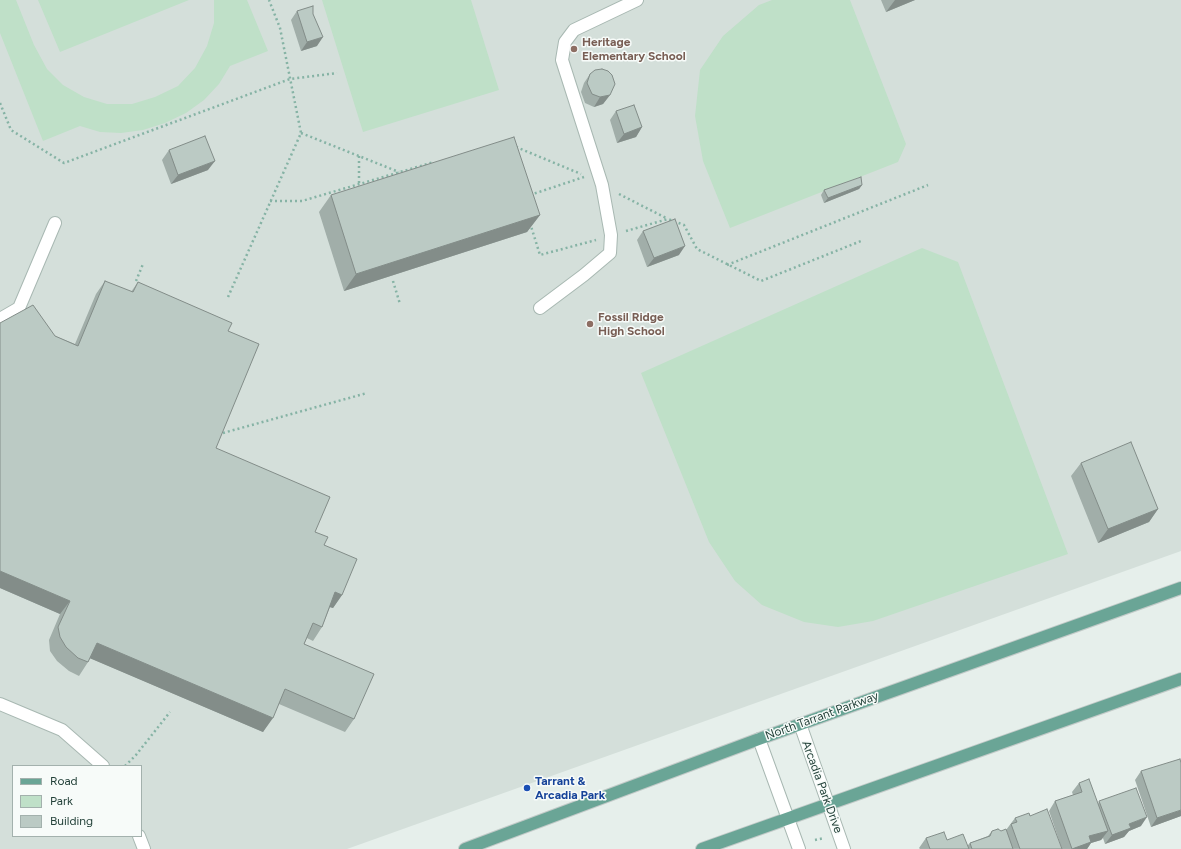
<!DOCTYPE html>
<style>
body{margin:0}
#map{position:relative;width:1181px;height:849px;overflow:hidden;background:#e6efeb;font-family:Figtree,sans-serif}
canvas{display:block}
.legend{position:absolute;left:12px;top:765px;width:130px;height:72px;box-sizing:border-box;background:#f7fbf9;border:1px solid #a3b1ad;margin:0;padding:5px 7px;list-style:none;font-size:12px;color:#24423a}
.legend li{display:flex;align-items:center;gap:8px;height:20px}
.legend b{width:20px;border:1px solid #a3b1ad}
</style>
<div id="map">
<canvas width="1181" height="849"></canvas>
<ul class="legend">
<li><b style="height:5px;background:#6aa596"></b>Road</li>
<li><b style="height:11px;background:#bfe0c8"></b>Park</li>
<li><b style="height:11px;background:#bbcac4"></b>Building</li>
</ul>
</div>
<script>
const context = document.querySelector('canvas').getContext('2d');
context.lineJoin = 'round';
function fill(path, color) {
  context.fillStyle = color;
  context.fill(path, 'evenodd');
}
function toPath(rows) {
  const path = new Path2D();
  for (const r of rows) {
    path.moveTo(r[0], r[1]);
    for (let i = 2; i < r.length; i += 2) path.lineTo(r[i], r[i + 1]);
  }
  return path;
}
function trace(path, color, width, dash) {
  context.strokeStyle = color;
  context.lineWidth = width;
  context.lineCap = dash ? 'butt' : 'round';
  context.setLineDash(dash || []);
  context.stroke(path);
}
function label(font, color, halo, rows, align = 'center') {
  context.font = font + ' Figtree,sans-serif';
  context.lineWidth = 3;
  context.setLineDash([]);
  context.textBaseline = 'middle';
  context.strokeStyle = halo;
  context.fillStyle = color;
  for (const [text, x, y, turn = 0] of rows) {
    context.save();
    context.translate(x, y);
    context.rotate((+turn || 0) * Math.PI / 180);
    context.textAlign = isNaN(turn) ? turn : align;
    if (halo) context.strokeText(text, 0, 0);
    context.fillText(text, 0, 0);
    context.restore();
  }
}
fill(toPath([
 [0,0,1181,0,1181,551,347,849,0,849],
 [13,766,141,766,141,836,13,836]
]), '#d4dfda');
fill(toPath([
 [0,0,16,0,34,45,47,69,63,85,84,97,107,104,132,104,155,97,178,86,195,68,207,46,214,23,214,0,247,0,268,51,230,66,219,84,204,100,186,113,165,123,143,130,121,133,100,132,80,126,43,141,0,33],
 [38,0,189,0,60,52],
 [322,0,471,0,499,90,363,132],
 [772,0,850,0,906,144,898,162,730,228,703,161,695,116,700,70,723,36,759,5],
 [922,248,958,262,1068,554,873,621,838,627,804,622,762,605,735,581,709,542,641,373]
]), '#bfe0c8');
const minor = toPath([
 [540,308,584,275,610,253,611,235,602,185,562,60,565,42,574,30,637,0],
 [0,319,19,308,55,223],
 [0,704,62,730,103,766],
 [800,724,844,849],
 [759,739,799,849],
 [139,836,144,849]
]);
const major = toPath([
 [465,849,759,739,1181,588],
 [702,849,1181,679]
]);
trace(minor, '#a8b8b2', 14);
trace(major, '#c2cac8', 14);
trace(toPath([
 [0,103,11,130,64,163,290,79,337,73],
 [301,133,399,172],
 [516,147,581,174],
 [359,156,359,184],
 [619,194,668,219],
 [530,195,584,177],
 [270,201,302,201,434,162],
 [530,223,540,255,596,240],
 [626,231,668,219,684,225,697,249,761,281,861,241],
 [727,265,928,185],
 [136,281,143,264],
 [393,281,400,304],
 [228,297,301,133,280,28,269,0],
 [223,433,367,393],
 [125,766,136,755,170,712],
 [815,840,824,838]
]), '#86b3a5', 2.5, [2, 3]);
trace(minor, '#fff', 12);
trace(major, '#6aa596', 12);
fill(toPath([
 [881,0,915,0,886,12],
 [297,11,313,14,317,46,301,51,291,20],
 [590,74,610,95,603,104,594,107,585,103,581,92,584,83],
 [616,111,642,127,636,137,617,143,610,120],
 [169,150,208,170,171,184,162,160],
 [862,185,859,189,824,203,821,195,824,190],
 [331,195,540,215,527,232,344,291,319,212],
 [643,231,679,255,647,267,637,240],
 [105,281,131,292,138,282,228,331,216,448,315,532,324,545,342,595,333,608,330,607,322,627,313,641,307,638,304,644,354,719,345,732,279,704,263,732,90,658,88,662,79,676,69,671,57,661,50,651,49,640,60,614,0,588,0,323,55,336,75,344,96,294],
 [1081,463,1158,509,1149,522,1098,543,1071,476],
 [1141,771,1181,816,1151,827,1135,780],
 [1079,783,1098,804,1099,801,1141,826,1129,831,1124,837,1105,844,1103,838,1101,840,1091,843,1087,849,1062,849,1049,811,1055,801,1073,795,1072,792],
 [1030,816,1062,849,920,849,919,848,926,838,947,840,967,846,970,843,988,836,992,831,1001,831,1006,830,1015,818]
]), '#a1aea9');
fill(toPath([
 [895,0,915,0,886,12],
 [323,37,317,46,301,51,307,42],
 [610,95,603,104,594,107,600,97],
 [642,127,636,137,617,143,624,134],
 [215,161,208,170,171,184,178,175],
 [862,185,859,189,824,203,828,198],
 [540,215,527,232,344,291,356,274],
 [685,246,679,255,647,267,654,258],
 [1158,509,1149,522,1098,543,1108,529],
 [0,571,70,601,60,614,0,588],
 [335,592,342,595,333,608,326,606],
 [97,643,273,718,263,732,87,657],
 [1181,810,1181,816,1151,827,1157,818],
 [1147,817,1141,826,1129,831,1124,837,1105,844,1112,835,1129,824],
 [1108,831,1101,840,1091,843,1087,849,1073,849,1089,836]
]), '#838d89');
const building = toPath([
 [313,6,313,14,323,37,307,42,297,11,313,6],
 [602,69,608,71,612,75,615,84,610,95,600,97,592,94,587,83,590,74,595,70,602,69],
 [634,105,642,127,624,134,616,111,634,105],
 [205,136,215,161,178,175,169,150,205,136],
 [514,137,540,215,356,274,331,195,514,137],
 [861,177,862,185,828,198,824,190,861,177],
 [675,219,685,246,654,258,643,231,675,219],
 [105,281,133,292,138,282,232,323,228,331,259,344,216,448,330,497,315,532,328,537,324,545,357,559,342,595,335,592,322,627,313,623,304,644,374,674,354,719,285,689,273,718,97,643,88,662,78,658,66,647,60,637,58,627,70,601,0,571,0,323,33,305,55,336,78,346,105,281],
 [1131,442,1158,509,1108,529,1081,463,1131,442],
 [1180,759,1181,763,1181,810,1157,818,1141,771,1180,759],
 [1089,779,1108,831,1089,836,1091,842,1072,849,1055,801,1082,792,1079,783,1089,779],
 [1136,788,1147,817,1129,824,1131,828,1112,835,1099,801,1136,788],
 [1047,809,1062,849,1020,849,1011,824,1017,822,1015,818,1029,813,1030,816,1047,809],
 [998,829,1001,831,1006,829,1013,849,972,849,970,843,990,836,992,831,998,829],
 [944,832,947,840,963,834,969,849,930,849,926,838,944,832]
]);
fill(building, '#bbcac4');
trace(building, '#838d89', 1);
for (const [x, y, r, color] of [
 [574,49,4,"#8d6e63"],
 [590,324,4,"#8d6e63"],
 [527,788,4,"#1a4fb4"]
]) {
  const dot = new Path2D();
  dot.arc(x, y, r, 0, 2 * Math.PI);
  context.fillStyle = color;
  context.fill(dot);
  trace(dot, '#f7fbf9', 1.5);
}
label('bold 12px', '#785e54', '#f7fbf9', [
 ["Heritage",582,42],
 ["Elementary School",582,56],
 ["Fossil Ridge",598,317],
 ["High School",598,331]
], 'left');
label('12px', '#24423a', '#f7fbf9', [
 ["North Tarrant Parkway",822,716,-20],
 ["Arcadia Park Drive",822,787,70]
]);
label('bold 12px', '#164399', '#f7fbf9', [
 ["Tarrant &",535,781],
 ["Arcadia Park",535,795]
], 'left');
</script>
